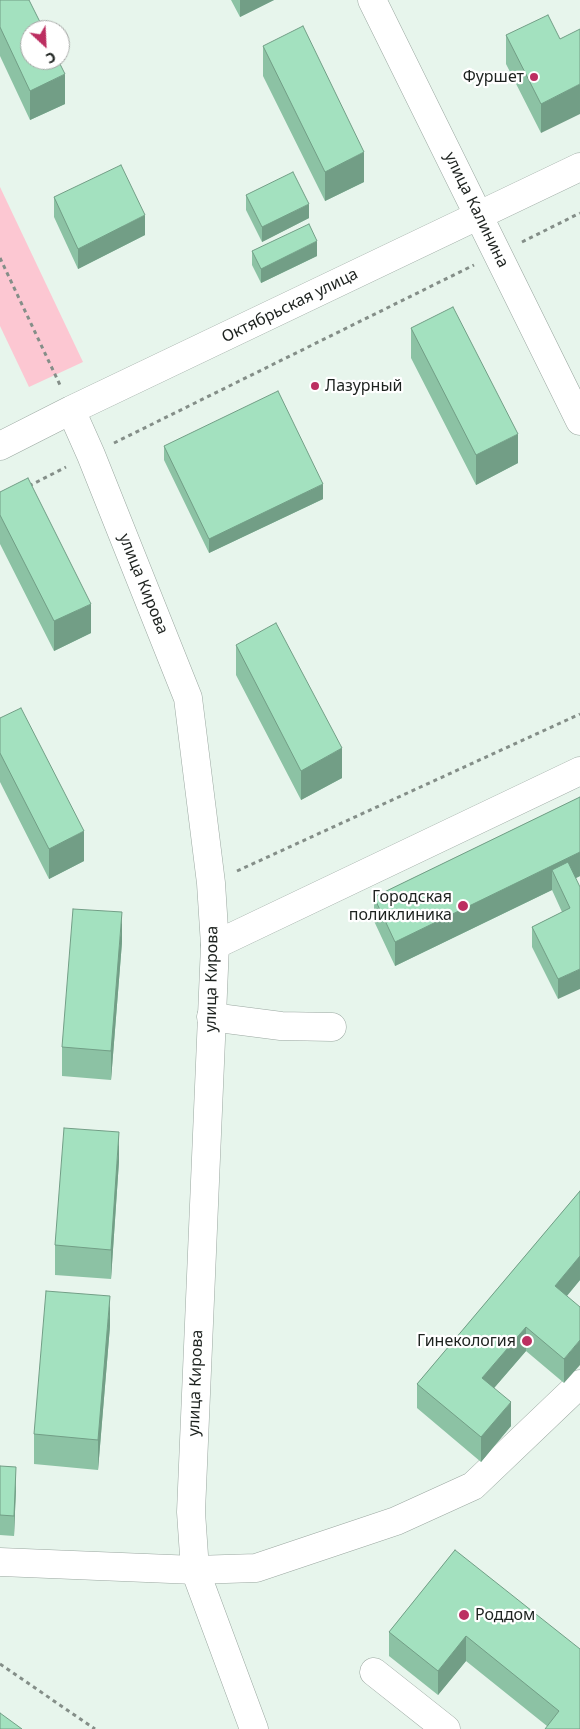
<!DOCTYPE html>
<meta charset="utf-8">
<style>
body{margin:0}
#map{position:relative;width:580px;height:1729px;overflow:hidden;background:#e7f5ec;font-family:"Noto Sans",sans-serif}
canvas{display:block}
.north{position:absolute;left:20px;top:20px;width:50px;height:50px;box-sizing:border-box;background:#fff;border:1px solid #a5a7a5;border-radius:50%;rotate:155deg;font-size:14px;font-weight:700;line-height:20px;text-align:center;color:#1d221f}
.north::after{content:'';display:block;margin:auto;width:18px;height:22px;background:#bc2f61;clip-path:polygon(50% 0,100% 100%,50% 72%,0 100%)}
</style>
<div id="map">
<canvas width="580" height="1729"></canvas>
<div class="north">С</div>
</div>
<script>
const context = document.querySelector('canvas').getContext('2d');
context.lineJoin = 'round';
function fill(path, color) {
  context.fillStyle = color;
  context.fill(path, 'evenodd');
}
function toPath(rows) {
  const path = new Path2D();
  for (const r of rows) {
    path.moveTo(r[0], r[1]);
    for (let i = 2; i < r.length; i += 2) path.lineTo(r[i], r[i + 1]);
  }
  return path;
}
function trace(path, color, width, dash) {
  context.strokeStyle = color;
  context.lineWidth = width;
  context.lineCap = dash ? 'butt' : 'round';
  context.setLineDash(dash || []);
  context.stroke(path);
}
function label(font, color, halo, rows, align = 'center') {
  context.font = font + ' "Noto Sans",sans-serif';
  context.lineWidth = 4.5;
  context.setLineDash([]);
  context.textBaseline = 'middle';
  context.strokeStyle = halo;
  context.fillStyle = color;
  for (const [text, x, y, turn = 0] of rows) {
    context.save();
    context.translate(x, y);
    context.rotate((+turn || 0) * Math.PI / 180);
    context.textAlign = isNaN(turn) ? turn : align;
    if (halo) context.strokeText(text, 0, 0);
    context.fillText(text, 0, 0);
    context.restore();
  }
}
fill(toPath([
 [0,187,83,362,29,387,0,326]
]), '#fcc7d2');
const minor = toPath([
 [372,0,580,421],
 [215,945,580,771],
 [211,1017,281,1026,332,1027],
 [0,1562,195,1570,256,1568,396,1521,473,1486,580,1384],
 [374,1672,446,1729]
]);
const major = toPath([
 [71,410,91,455,188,698,211,883,215,945,191,1512,195,1570,254,1729],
 [0,446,71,410,580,167]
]);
trace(minor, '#9aa7a0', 29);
trace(major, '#9aa7a0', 29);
trace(toPath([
 [522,242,580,213],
 [0,258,60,385],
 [114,443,474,265],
 [29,486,66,467],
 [237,871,580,714],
 [0,1664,95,1729]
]), '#848e88', 3, [4, 4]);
trace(minor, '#fff', 28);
trace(major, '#fff', 28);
fill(toPath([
 [0,0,65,104,30,120,0,56],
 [231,0,274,0,240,17],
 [506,35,560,39,541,133,506,64],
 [263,46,364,182,325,201,263,76],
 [246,195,309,218,262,242,246,210],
 [54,197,145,235,78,269,54,217],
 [252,251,317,256,261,283,252,265],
 [411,328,518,463,476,485,411,358],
 [164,446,323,499,209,553,164,460],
 [0,492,91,633,54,651,0,544],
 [236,645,342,778,301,800,236,675],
 [0,718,84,861,49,879,0,782],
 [580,797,580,876,576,878,558,999,532,947,532,927,562,912,552,890,395,966,374,921,374,897],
 [122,942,111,1080,62,1076,62,1047],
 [119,1161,111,1279,55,1275,55,1245],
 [580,1191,580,1280,567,1296,564,1383,526,1351,494,1388,511,1426,481,1462,417,1408,417,1384],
 [110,1326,98,1470,34,1464,34,1434],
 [0,1466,16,1487,14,1536,0,1535],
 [455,1550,580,1729,547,1726,466,1661,438,1695,389,1656,389,1632]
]), '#8cc2a4');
fill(toPath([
 [240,0,274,0,240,17],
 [65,74,65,104,30,120,30,91],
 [580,84,580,114,541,133,541,104],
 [364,152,364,182,325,201,325,172],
 [309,204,309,218,262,242,262,227],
 [145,215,145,235,78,269,78,249],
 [317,241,317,256,261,283,261,269],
 [518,434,518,463,476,485,476,455],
 [323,484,323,499,209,553,209,539],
 [91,604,91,633,54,651,54,621],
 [342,748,342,778,301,800,301,771],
 [84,831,84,861,49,879,49,849],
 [580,852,580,876,560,886,552,870,552,890,395,966,395,942],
 [122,912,122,942,111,1080,111,1051],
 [580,969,580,989,558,999,558,979],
 [119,1132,119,1161,111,1279,111,1250],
 [580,1256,580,1280,555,1310,555,1286],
 [110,1296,110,1326,98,1470,98,1440],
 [526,1327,526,1351,482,1402,482,1378],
 [580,1340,580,1365,564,1383,564,1359],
 [511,1402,511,1426,481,1462,481,1437],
 [16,1467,16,1487,14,1536,14,1516],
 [466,1636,466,1661,438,1695,438,1671]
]), '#729e86');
const building = toPath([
 [0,0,29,0,44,30,30,30,30,60,58,60,65,74,30,91,0,27,0,0],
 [548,15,560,39,580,29,580,84,541,104,506,35,548,15],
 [303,26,364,152,325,172,263,46,303,26],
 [121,165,145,215,78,249,54,197,121,165],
 [293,172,309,204,262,227,246,195,293,172],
 [309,224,317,241,261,269,252,251,309,224],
 [453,307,518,434,476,455,411,328,453,307],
 [278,391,323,484,209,539,164,446,278,391],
 [28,478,91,604,54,621,0,515,0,492,28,478],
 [276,623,342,748,301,771,236,645,276,623],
 [21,708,84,831,49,849,0,753,0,718,21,708],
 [580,797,580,852,395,942,374,897,580,797],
 [568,862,580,887,580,969,558,979,532,927,570,908,552,870,568,862],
 [73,909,122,912,111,1051,62,1047,73,909],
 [64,1128,119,1132,111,1250,55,1245,64,1128],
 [580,1191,580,1256,555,1286,580,1307,580,1340,564,1359,526,1327,482,1378,511,1402,481,1437,417,1384,580,1191],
 [46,1291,110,1296,98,1440,34,1434,46,1291],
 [0,1466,16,1467,14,1516,0,1515,0,1466],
 [455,1550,580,1649,580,1729,545,1729,559,1711,466,1636,438,1671,389,1632,455,1550],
 [0,1713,22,1729,0,1729,0,1713]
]);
fill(building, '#a3e1bf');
trace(building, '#729e86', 1);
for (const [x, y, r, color] of [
 [534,77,5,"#bc2f61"],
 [315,386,5,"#bc2f61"],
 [463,906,6,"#bc2f61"],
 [527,1341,6,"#bc2f61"],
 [464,1615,6,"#bc2f61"]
]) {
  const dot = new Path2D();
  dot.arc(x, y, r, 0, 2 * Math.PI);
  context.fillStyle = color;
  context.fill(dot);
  trace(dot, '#fff', 2);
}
label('16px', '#1d221f', '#fff', [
 ["Фуршет",524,77],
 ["Лазурный",325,386,"left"],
 ["Городская",452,897],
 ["поликлиника",452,915],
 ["Гинекология",516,1341],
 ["Роддом",475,1615,"left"]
], 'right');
label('16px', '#1d221f', '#fff', [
 ["улица Калинина",476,210,64],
 ["Октябрьская улица",290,306,-26],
 ["улица Кирова",143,584,68],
 ["улица Кирова",212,979,-89],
 ["улица Кирова",196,1383,-88]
]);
</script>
